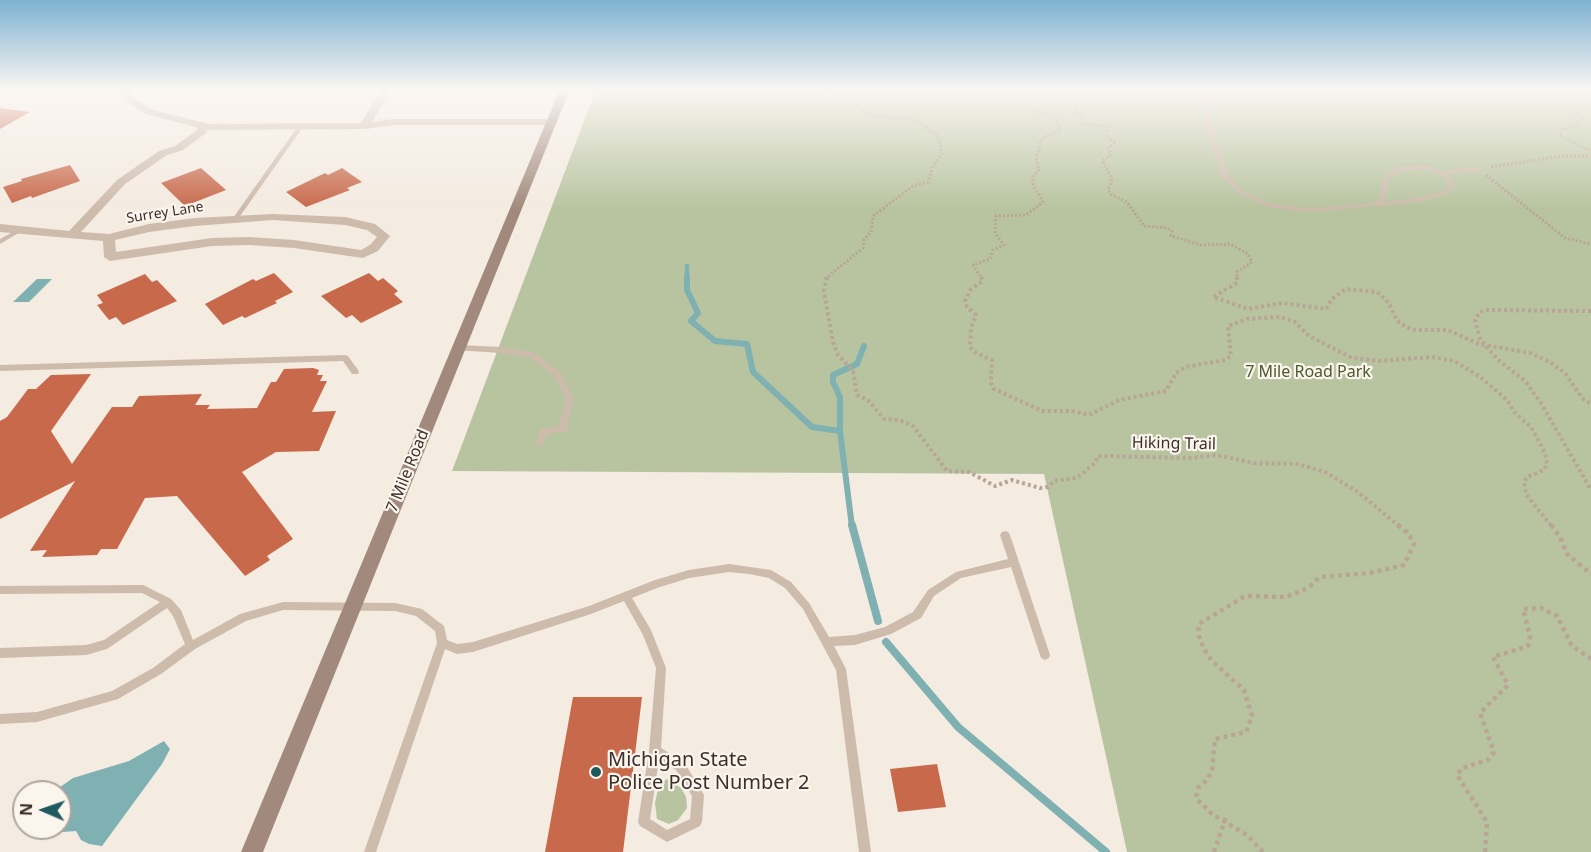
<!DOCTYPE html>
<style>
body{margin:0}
#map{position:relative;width:1591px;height:852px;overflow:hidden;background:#f4ebe1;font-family:"Noto Sans",sans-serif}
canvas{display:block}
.north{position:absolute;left:12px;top:780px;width:60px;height:60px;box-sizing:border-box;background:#fbf5ee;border:2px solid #aea6a0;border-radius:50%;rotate:272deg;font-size:16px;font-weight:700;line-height:24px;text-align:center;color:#3b302b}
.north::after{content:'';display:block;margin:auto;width:21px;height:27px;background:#1f5a5e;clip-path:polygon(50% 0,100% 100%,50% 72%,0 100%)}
</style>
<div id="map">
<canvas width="1591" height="852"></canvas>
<div class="north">N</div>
</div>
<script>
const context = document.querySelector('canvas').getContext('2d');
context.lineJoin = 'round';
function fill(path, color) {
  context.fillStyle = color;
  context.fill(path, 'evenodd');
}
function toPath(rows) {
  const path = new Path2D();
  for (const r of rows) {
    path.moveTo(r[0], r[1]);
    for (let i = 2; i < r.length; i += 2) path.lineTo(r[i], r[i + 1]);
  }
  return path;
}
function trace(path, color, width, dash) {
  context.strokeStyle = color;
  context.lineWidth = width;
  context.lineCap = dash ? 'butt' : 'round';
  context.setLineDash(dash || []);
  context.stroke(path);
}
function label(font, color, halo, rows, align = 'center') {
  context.font = font + ' "Noto Sans",sans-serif';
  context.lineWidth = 4.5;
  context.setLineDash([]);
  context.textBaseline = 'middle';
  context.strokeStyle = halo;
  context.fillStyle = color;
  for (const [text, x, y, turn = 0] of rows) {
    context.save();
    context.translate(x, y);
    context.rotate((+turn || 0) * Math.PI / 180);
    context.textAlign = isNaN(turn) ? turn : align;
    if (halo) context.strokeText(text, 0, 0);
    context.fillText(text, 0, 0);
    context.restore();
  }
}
fill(toPath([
 [596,89,1591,89,1591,852,1127,852,1044,474,452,471],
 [667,779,681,788,686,797,687,808,678,820,669,824,657,819,655,803,659,785]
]), '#b8c4a0');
fill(toPath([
 [37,279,52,279,29,302,13,302],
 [164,741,170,749,162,764,102,846,89,844,81,840,76,831,62,832,47,837,34,835,30,828,60,828,60,792,53,792,73,778,129,761]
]), '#7fb0b2');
trace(toPath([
 [687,266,687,279]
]), '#7fb0b2', 4.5);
trace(toPath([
 [687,277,687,290,698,313,691,321,715,341,747,344,753,372,812,427,840,431,852,527],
 [840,431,840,397,833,382,833,375,857,364,864,346]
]), '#7fb0b2', 6);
trace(toPath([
 [852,525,878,621],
 [886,642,958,727,1106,852]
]), '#7fb0b2', 8);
fill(toPath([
 [0,108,30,112,0,129],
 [70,165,80,181,32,198,31,196,12,203,3,187,22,181,21,179],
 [201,168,226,190,185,206,161,183],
 [342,168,362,182,347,188,350,190,306,207,286,192,325,173,328,175],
 [274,273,293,292,275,301,277,303,245,318,242,316,223,325,205,304,253,279,256,281],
 [369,273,378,281,383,278,398,291,394,294,403,302,361,323,352,315,346,318,321,296],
 [145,274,152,282,157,280,177,301,123,325,116,317,109,320,97,305,103,303,97,295],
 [313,368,319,370,317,375,323,375,320,381,327,381,312,412,336,411,319,451,276,452,242,472,293,539,267,556,270,560,245,576,177,496,145,498,117,549,101,549,97,555,42,557,47,550,30,551,75,481,0,519,0,421,7,417,28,389,36,389,51,375,91,374,51,431,72,464,112,407,132,407,139,396,202,394,195,405,210,405,207,409,257,408,271,382,276,382,284,369],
 [573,697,642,697,623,852,545,852],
 [937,764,946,807,898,812,890,769]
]), '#c8694b');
trace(toPath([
 [970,89,984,98,1042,112,1056,120,1060,127,1059,131,1042,138,1036,159,1039,170,1033,176,1033,185,1043,202,1026,215,996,216,995,233,1004,245,993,250,990,259,973,265,982,279],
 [1056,89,1074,99,1076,112,1082,116,1082,124,1109,126,1106,137,1116,142,1108,148,1111,155,1102,161,1112,179,1108,190,1112,195,1127,202,1144,226,1168,228,1172,231,1171,236,1201,245,1230,244,1248,254,1252,262,1237,272,1237,279],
 [1399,89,1420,89],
 [1484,89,1496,89],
 [1538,89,1582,118,1580,123,1562,130,1559,135,1591,151],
 [1491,167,1562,156,1591,156],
 [1486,175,1565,238,1591,244],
 [825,279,863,248,864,240,871,232,873,216,913,186,928,182,933,166,942,154,939,137,918,121,871,115,856,105,834,100,830,97,835,89]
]), '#b9a596', 3, [2, 2]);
trace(toPath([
 [827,277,824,291,833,343,838,355,853,371,857,395,868,400,884,419,899,420,913,426,947,471,969,472,995,486,1012,480,1040,488,1048,487,1054,481,1077,478,1095,463,1098,456,1191,458,1216,455,1254,463,1298,464,1325,472,1358,492,1400,527],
 [981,277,983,281,971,289,965,301,967,307,976,315,971,327,970,347,976,353,992,360,991,383,994,389,1042,411,1072,411,1089,415,1119,400,1166,391,1176,373,1185,367,1225,360,1231,356,1228,326,1247,319,1280,317,1295,322,1309,336,1352,358,1379,361,1432,357,1454,361,1479,376,1508,401,1514,412,1531,427,1545,453,1547,464,1544,470,1527,477,1524,482,1526,494,1552,527],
 [1237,277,1237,283,1213,297,1248,309,1282,303,1326,309,1332,299,1346,289,1377,292,1389,303,1397,321,1412,330,1448,330,1479,344,1530,353,1550,362,1565,373,1582,398,1591,404],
 [1591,311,1486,310,1480,312,1475,320,1480,339,1497,359,1525,381,1541,403,1591,490]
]), '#b9a596', 4, [3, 3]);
trace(toPath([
 [1551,525,1560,537,1567,554,1591,574],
 [1214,852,1226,817],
 [1263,852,1247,835,1212,814,1196,798,1198,788,1207,780,1212,770,1215,739,1246,732,1252,716,1244,690,1212,661,1204,649,1198,634,1199,624,1245,596,1286,597,1308,588,1320,577,1370,573,1404,565,1414,544,1408,533,1398,525],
 [1485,852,1487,822,1457,775,1462,768,1488,760,1494,752,1480,713,1508,685,1493,657,1528,646,1530,636,1523,609,1541,608,1557,616,1572,646,1591,659]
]), '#b9a596', 4.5, [4, 4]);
fill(toPath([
 [1200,89,1206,89,1215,140,1228,175,1240,189,1270,204,1311,208,1376,203,1381,193,1383,178,1397,167,1422,165,1443,171,1479,167,1482,169,1479,171,1448,174,1453,179,1455,186,1454,187,1446,194,1419,202,1311,212,1267,207,1236,191,1222,176,1209,140,1200,89],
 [1422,169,1441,174,1447,180,1449,186,1442,192,1419,198,1382,202,1387,193,1389,179,1399,171,1422,169],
 [298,126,303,127,238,219,234,219,233,218,298,126],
 [20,228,23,230,22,231,0,244,0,239,20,228],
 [458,345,501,347,532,352,560,372,574,399,566,431,547,434,542,445,539,446,536,445,535,443,541,429,559,426,566,399,554,376,530,357,501,353,455,350,454,348,458,345],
 [345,355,348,356,358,370,359,372,358,374,352,374,343,361,0,371,0,365,345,355],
 [1005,531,1008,532,1010,535,1050,655,1049,658,1045,660,1041,658,1040,655,1011,567,961,578,934,596,921,618,891,634,855,645,834,646,846,669,871,852,859,852,836,670,803,609,785,588,769,578,749,574,729,572,689,578,657,588,632,598,651,630,666,668,661,748,684,762,704,795,702,822,700,826,667,842,640,826,638,822,649,751,656,668,643,635,624,601,591,614,473,652,457,654,445,649,376,852,364,852,437,643,435,631,416,616,395,611,283,610,246,621,195,649,161,674,118,699,37,722,0,724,0,714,37,712,112,691,153,668,185,644,173,616,167,608,107,649,86,655,0,658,0,648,86,645,104,640,160,602,142,593,0,594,0,586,143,585,171,599,181,610,193,640,240,614,283,602,395,603,422,609,444,626,447,640,457,644,473,642,589,606,655,580,689,570,729,564,771,570,791,582,809,603,829,637,855,635,885,627,913,612,928,590,956,572,1008,559,1000,535,1002,532,1005,531],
 [659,760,676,770,692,796,690,819,667,830,650,819,659,760]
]), '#cdbbac');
fill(toPath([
 [118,89,128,89,133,97,153,110,209,124,361,123,382,89,392,89,372,122,393,119,551,119,556,122,551,125,393,125,364,129,207,130,206,133,183,150,167,155,125,184,81,232,109,234,149,224,195,218,273,214,345,217,375,224,390,236,378,251,363,258,294,248,249,245,212,246,110,261,104,257,103,241,0,232,0,224,69,231,117,180,159,151,175,146,197,130,196,127,145,114,126,101,118,89],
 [273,220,345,225,367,230,377,237,370,245,361,250,294,240,249,237,212,238,116,252,115,240,149,232,195,226,273,220]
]), '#cdbbac');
fill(toPath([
 [560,89,570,89,263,852,241,852,560,89]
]), '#a18a7d');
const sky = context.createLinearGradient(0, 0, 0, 209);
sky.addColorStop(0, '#7eb2d2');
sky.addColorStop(0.43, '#faf6f2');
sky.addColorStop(1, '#faf6f200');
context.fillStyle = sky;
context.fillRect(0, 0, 1591, 209);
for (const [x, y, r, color] of [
 [596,772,6,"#1f5a5e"]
]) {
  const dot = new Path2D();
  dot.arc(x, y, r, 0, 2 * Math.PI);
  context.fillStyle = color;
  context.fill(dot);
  trace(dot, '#fbf5ee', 2);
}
label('14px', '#3b302b', '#fbf5ee', [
 ["Surrey Lane",165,213,-9]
]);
label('16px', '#4a5a2e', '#fbf5ee', [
 ["7 Mile Road Park",1308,372]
]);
label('16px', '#3b302b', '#fbf5ee', [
 ["Hiking Trail",1174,444,1],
 ["7 Mile Road",408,471,-68]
]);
label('20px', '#3b302b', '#fbf5ee', [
 ["Michigan State",608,760],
 ["Police Post Number 2",608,783]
], 'left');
</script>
